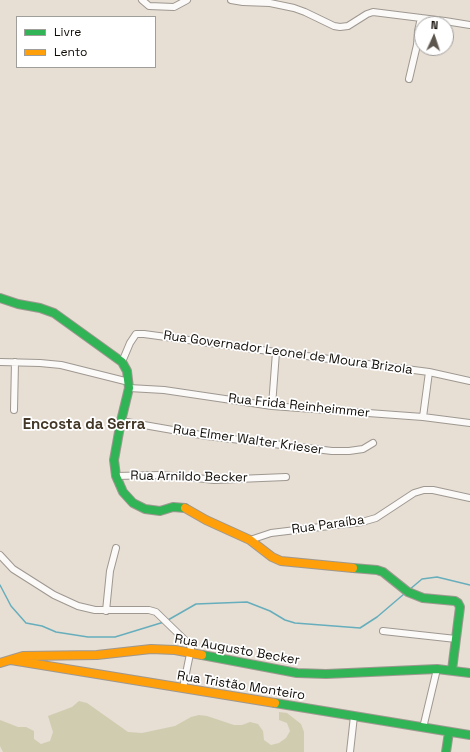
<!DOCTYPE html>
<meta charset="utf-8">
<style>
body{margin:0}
#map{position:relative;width:470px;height:752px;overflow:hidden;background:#e7ded4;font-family:"Space Grotesk",sans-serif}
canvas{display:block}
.legend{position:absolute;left:16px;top:16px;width:140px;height:52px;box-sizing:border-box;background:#fff;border:1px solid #a09e9b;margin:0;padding:5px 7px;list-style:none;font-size:12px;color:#110c06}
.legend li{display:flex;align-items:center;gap:8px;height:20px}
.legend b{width:20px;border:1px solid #a09e9b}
.north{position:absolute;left:414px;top:16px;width:40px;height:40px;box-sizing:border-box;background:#fff;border:1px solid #a09e9b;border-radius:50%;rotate:3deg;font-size:11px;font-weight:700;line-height:16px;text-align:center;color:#110c06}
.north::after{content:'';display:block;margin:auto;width:14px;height:18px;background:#5c564e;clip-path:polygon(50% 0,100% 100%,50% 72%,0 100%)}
</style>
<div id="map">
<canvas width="470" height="752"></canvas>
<ul class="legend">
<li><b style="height:5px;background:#30b455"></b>Livre</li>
<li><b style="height:5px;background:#ff9f0a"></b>Lento</li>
</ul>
<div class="north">N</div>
</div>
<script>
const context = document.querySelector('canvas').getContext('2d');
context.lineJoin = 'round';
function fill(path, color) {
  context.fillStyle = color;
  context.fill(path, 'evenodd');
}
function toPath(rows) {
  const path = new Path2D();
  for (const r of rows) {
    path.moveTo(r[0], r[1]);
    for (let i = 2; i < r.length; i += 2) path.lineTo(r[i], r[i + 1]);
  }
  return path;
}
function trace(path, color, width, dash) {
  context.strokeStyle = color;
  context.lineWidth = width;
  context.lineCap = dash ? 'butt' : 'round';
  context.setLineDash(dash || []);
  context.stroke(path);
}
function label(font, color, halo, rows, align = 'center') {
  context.font = font + ' "Space Grotesk",sans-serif';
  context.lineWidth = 3.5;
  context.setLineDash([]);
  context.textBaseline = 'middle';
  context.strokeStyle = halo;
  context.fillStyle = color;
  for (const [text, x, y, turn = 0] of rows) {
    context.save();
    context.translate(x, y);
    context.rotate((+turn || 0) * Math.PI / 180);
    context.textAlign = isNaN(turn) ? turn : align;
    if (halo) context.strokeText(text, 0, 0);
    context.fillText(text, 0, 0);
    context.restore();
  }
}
fill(toPath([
 [79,701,87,703,128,732,142,733,175,726,191,717,199,715,207,716,234,725,242,725,250,722,258,724,263,731,264,740,271,745,279,743,286,738,290,731,287,723,279,720,279,712,287,713,301,724,304,732,304,752,3,752,0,746,0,720,18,727,26,727,34,731,34,739,41,744,50,741,53,732,48,716,72,707]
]), '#cfccaf');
trace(toPath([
 [0,585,11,606,26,623,42,626,56,632,88,637,115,637,164,622],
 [409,590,422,579,437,577,470,585],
 [168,620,196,604,247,602,270,611,285,620,295,623,360,628,377,617,404,594]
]), '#66aebc', 1.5);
const street = toPath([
 [142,0,149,6,174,7,187,0],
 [231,0,243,2,270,3,294,8,305,12,334,26,340,27,348,26,367,14,373,12,445,21,470,25],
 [409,79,417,45,418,31,421,18],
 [0,362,40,363,61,365,129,382],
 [122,362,130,343,136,334,144,334,276,352,429,372,470,381],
 [129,388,164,390,272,406,423,417,470,423],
 [272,406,276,352],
 [14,410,15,362],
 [423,417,429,372],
 [121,421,207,436,332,451,349,451,363,449,373,443],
 [116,476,159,475,188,477,214,480,286,477],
 [250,540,271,533,362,522,376,518,414,493,424,490,433,490,470,498],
 [0,555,13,569,54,595,78,606,95,610,149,610,156,612,190,645,191,649,183,688],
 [106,611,110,571,116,548],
 [383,631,456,639],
 [423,728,437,669],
 [350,752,354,716]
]);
const fast = toPath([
 [0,298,18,304,40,308,54,313,122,362,127,371,129,388,121,421,114,460,116,476,123,492,133,503,145,509,160,511,173,507,185,508],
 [353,568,377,570,383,572,408,592,423,598,455,601,458,603,460,607,452,670],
 [202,655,297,673,326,674,437,669,470,673],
 [275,703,470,735],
 [446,752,449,732]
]);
const slow = toPath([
 [185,508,206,520,250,540,272,557,281,561,353,568],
 [11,660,275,703],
 [0,663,23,656,97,655,151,649,175,650,202,655]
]);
trace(street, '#9e9890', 8);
trace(fast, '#9e9890', 10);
trace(slow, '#9e9890', 10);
trace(street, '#fbfaf9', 6);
trace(fast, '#30b455', 8);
trace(slow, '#ff9f0a', 8);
label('13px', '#110c06', '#fff', [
 ["Rua Governador Leonel de Moura Brizola",288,353,8],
 ["Rua Frida Reinheimmer",299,406,6],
 ["Rua Elmer Walter Krieser",248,440,8],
 ["Rua Arnildo Becker",189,477,1],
 ["Rua Paraíba",328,525,-8],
 ["Rua Augusto Becker",237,650,10],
 ["Rua Tristão Monteiro",241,686,9]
]);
label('bold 15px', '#433827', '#fff', [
 ["Encosta da Serra",84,425]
]);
</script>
